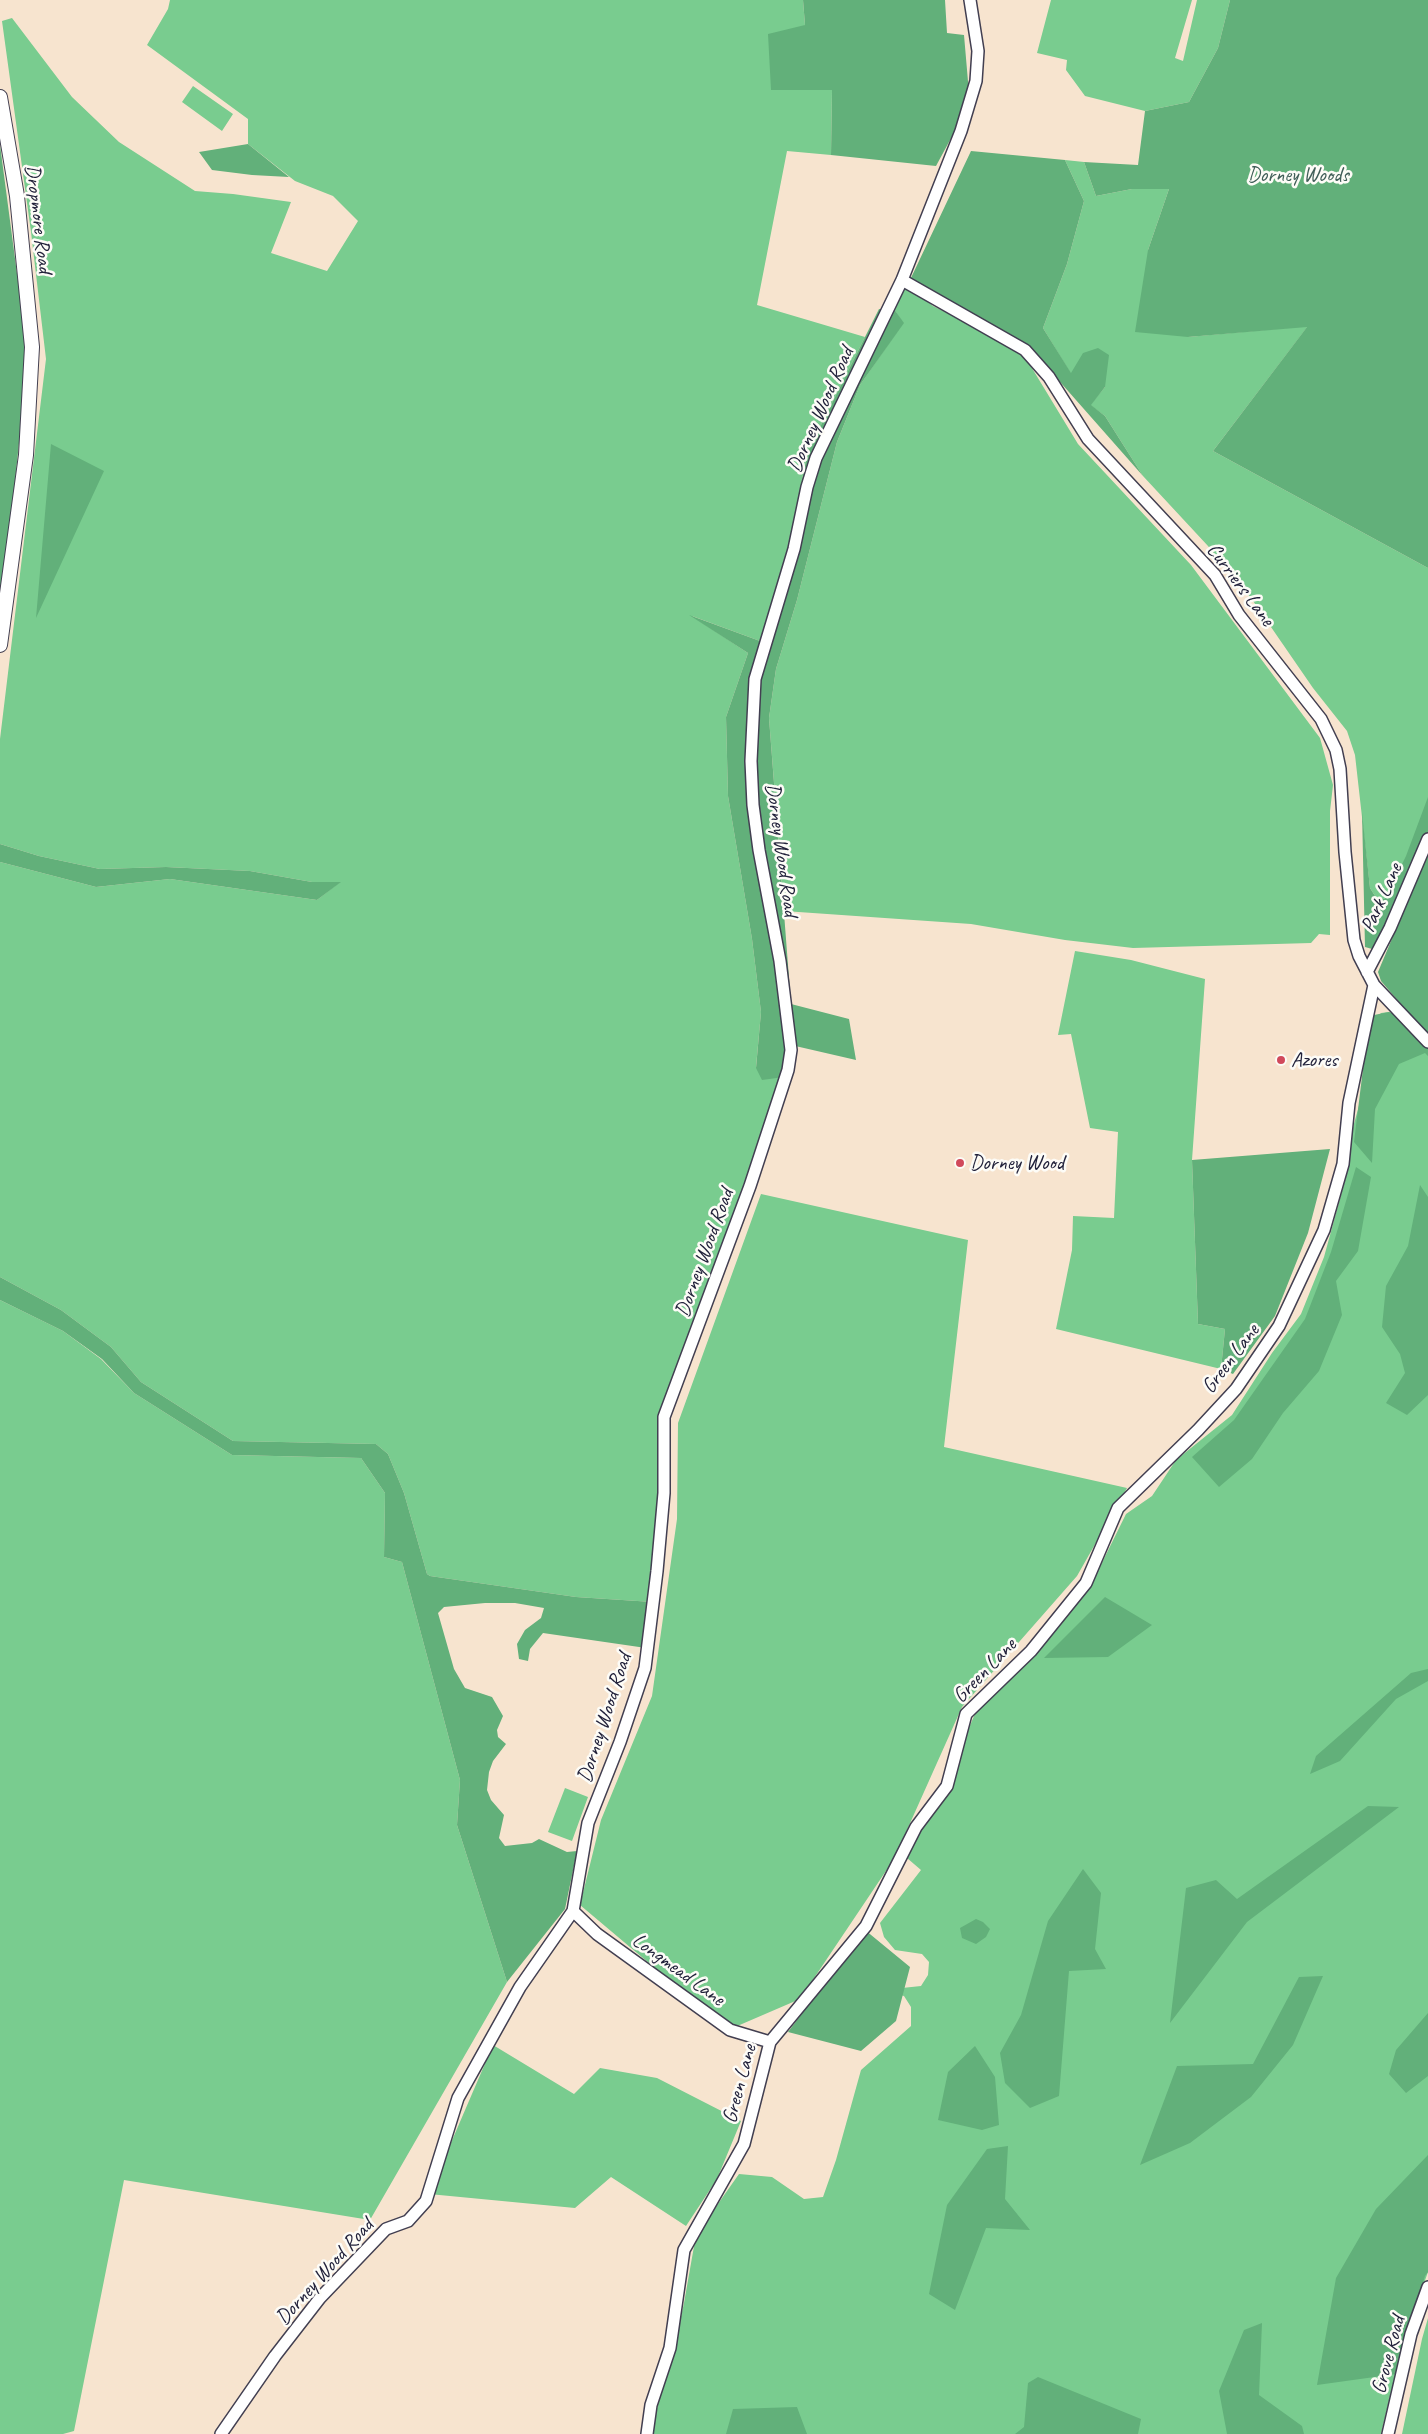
<!DOCTYPE html>
<style>
body{margin:0}
canvas{display:block;background:#f7e4cf}
</style>
<canvas width="1428" height="2434"></canvas>
<script>
const context = document.querySelector('canvas').getContext('2d');
context.lineJoin = 'round';
function fill(path, color) {
  context.fillStyle = color;
  context.fill(path, 'evenodd');
}
function toPath(rows) {
  const path = new Path2D();
  for (const r of rows) {
    path.moveTo(r[0], r[1]);
    for (let i = 2; i < r.length; i += 2) path.lineTo(r[i], r[i + 1]);
  }
  return path;
}
function trace(path, color, width, dash) {
  context.strokeStyle = color;
  context.lineWidth = width;
  context.lineCap = dash ? 'butt' : 'round';
  context.setLineDash(dash || []);
  context.stroke(path);
}
function label(font, color, halo, rows, align = 'center') {
  context.font = font + ' Caveat,sans-serif';
  context.lineWidth = 5;
  context.setLineDash([]);
  context.textBaseline = 'middle';
  context.strokeStyle = halo;
  context.fillStyle = color;
  for (const [text, x, y, turn = 0] of rows) {
    context.save();
    context.translate(x, y);
    context.rotate((+turn || 0) * Math.PI / 180);
    context.textAlign = isNaN(turn) ? turn : align;
    if (halo) context.strokeText(text, 0, 0);
    context.fillText(text, 0, 0);
    context.restore();
  }
}
fill(toPath([
 [170,0,803,0,805,25,771,90,832,90,831,155,787,151,757,305,865,337,808,451,789,543,760,641,692,616,748,653,726,717,728,796,752,939,761,1012,756,1067,784,1077,664,1417,653,1602,576,1597,430,1576,427,1574,404,1493,388,1454,376,1444,233,1441,141,1382,111,1347,61,1310,0,1277,0,862,96,887,170,879,317,900,340,882,312,882,250,871,166,867,100,869,39,856,0,844,0,739,46,359,31,232,2,21,12,18,72,97,119,142,195,191,233,194,291,202,271,253,327,271,358,221,333,196,295,181,248,144,248,119,147,45,168,9],
 [1051,0,1192,0,1175,58,1183,61,1197,0,1230,0,1218,48,1189,102,1145,111,1085,96,1066,70,1067,60,1037,53],
 [193,86,233,114,222,131,182,102],
 [1065,160,1084,162,1096,196,1132,189,1169,189,1148,250,1188,337,1308,326,1213,451,1428,568,1428,833,1369,949,1386,899,1377,899,1370,888,1355,755,1347,731,1313,688,1251,598,1208,546,1143,476,1105,416,1090,405,1105,387,1071,374,1043,328,1067,264,1084,201],
 [906,284,933,306,986,332,1024,355,1078,444,1191,565,1320,738,1333,785,1330,811,1330,935,1319,934,1311,943,1133,948,1065,940,971,924,784,911,769,718,776,669,797,600,837,442,860,385,903,323,894,309],
 [1075,951,1131,960,1205,979,1192,1160,1198,1324,1225,1329,1221,1369,1056,1329,1072,1250,1073,1216,1114,1218,1118,1132,1090,1128,1071,1034,1058,1035],
 [1389,1012,1428,1047,1428,2272,1403,2342,1381,2434,652,2434,660,2394,673,2353,684,2303,696,2235,739,2174,772,2177,804,2199,823,2197,836,2160,861,2070,911,2026,911,2007,904,1996,883,1990,921,1986,928,1975,929,1962,922,1954,895,1950,884,1937,880,1923,921,1870,907,1858,922,1827,952,1788,964,1739,978,1707,1053,1634,1090,1587,1126,1514,1152,1496,1176,1460,1232,1415,1272,1353,1301,1314,1324,1257,1349,1166,1349,1142,1360,1102,1368,1028,1381,1013],
 [761,1194,968,1240,944,1447,1127,1488,1077,1576,962,1707,894,1859,800,1999,735,2027,681,1990,580,1905,601,1820,652,1696,677,1519,678,1423],
 [0,1300,63,1331,101,1359,134,1393,232,1455,361,1458,385,1493,384,1557,402,1562,460,1780,457,1825,507,1982,370,2220,124,2180,74,2431,63,2434,0,2434],
 [565,1788,588,1797,572,1841,548,1832],
 [493,2045,574,2094,600,2068,657,2078,741,2121,717,2179,686,2226,611,2177,575,2208,429,2194],
 [1428,2318,1428,2434,1402,2434,1422,2339]
]), '#79cc8f');
fill(toPath([
 [803,0,945,0,947,33,964,35,969,93,963,116,936,166,831,155,832,90,771,90,768,34,805,25],
 [1230,0,1428,0,1428,568,1213,451,1307,327,1188,337,1135,332,1148,250,1169,189,1132,189,1096,196,1084,162,1138,165,1145,111,1189,102,1218,48],
 [248,144,289,177,252,175,212,170,199,152],
 [0,145,28,357,12,510,0,590],
 [971,151,1065,160,1084,201,1067,264,1043,328,1071,373,1083,353,1098,348,1109,355,1105,387,1091,405,1105,416,1143,476,1031,349,910,280],
 [879,309,894,309,904,323,860,385,837,442,797,600,776,669,769,718,791,1004,849,1019,856,1060,791,1045,784,1077,762,1080,756,1068,761,1012,752,939,728,796,726,717,748,653,689,615,760,641,789,543,808,451],
 [51,444,104,471,36,618],
 [1428,797,1428,833,1408,872,1376,950,1365,947,1362,812,1370,888,1377,899,1385,899,1406,856],
 [0,844,39,856,100,869,166,867,250,871,312,882,341,882,317,900,170,879,96,887,0,862],
 [1428,853,1428,1036,1381,981,1378,972],
 [1389,1012,1398,1015,1428,1047,1428,1056,1425,1053,1399,1064,1375,1109,1372,1163,1354,1142,1368,1028,1374,1015],
 [1330,1149,1308,1233,1275,1316,1233,1374,1221,1369,1225,1329,1198,1324,1192,1160],
 [1356,1167,1371,1177,1358,1251,1336,1281,1342,1315,1319,1371,1283,1413,1252,1459,1219,1487,1192,1457,1234,1420,1305,1319,1331,1252],
 [1420,1185,1428,1197,1428,1395,1407,1415,1386,1403,1405,1373,1400,1354,1382,1327,1386,1286,1408,1246],
 [0,1277,61,1310,111,1347,141,1382,233,1441,376,1444,388,1454,404,1493,427,1574,430,1576,576,1597,653,1602,646,1648,543,1633,530,1649,528,1661,519,1659,517,1644,525,1630,541,1618,544,1608,515,1603,485,1603,444,1607,438,1613,454,1669,465,1688,492,1697,503,1716,497,1730,498,1737,506,1744,493,1761,489,1772,487,1790,491,1800,504,1815,499,1838,505,1846,532,1843,539,1839,567,1852,577,1851,565,1909,507,1982,457,1825,460,1780,402,1562,384,1557,385,1493,361,1458,232,1455,134,1393,102,1359,63,1331,0,1300],
 [1105,1597,1152,1625,1108,1657,1044,1658],
 [1428,1669,1428,1681,1396,1699,1340,1761,1310,1774,1316,1756,1411,1673],
 [1368,1806,1399,1807,1247,1922,1170,2023,1186,1888,1216,1880,1237,1899],
 [1083,1869,1101,1893,1095,1949,1106,1969,1069,1971,1059,2096,1030,2108,1005,2083,1000,2053,1021,2015,1048,1921],
 [976,1919,983,1922,990,1929,986,1937,976,1944,962,1938,960,1928],
 [865,1930,910,1967,896,2021,861,2051,788,2032],
 [1323,1976,1293,2045,1251,2097,1190,2143,1140,2165,1177,2066,1253,2064,1299,1977],
 [1428,2013,1428,2076,1406,2093,1389,2074,1396,2050],
 [975,2046,995,2077,999,2125,982,2130,938,2120,948,2072],
 [1008,2146,1005,2199,1030,2230,986,2228,955,2310,929,2294,947,2205,987,2149],
 [1428,2155,1428,2272,1425,2276,1396,2374,1317,2385,1336,2278,1376,2209],
 [1262,2323,1259,2395,1302,2426,1304,2434,1227,2434,1219,2391,1244,2330],
 [1038,2377,1141,2419,1138,2434,1015,2434,1024,2427,1028,2383],
 [797,2407,807,2434,726,2434,733,2409]
]), '#62b07a');
const minor = toPath([
 [902,280,1025,350,1049,377,1088,439,1215,575,1239,615,1321,719,1336,750,1340,769,1345,852,1354,940,1359,956,1374,985,1428,1042],
 [1367,972,1390,928,1428,839],
 [573,1911,597,1934,730,2030,770,2042],
 [221,2434,275,2356,320,2298,386,2229,408,2221,426,2201,458,2098,520,1987,573,1911,588,1823,620,1742,645,1668,657,1571,664,1493,664,1417,750,1186,788,1070,791,1050,780,961,759,850,753,805,751,761,755,679,794,549,807,487,816,458,902,280,961,131,976,81,978,51,970,0],
 [647,2434,651,2405,670,2348,684,2250,744,2144,770,2042,866,1926,916,1827,947,1786,966,1714,1031,1651,1086,1583,1118,1508,1198,1430,1236,1389,1279,1326,1324,1230,1343,1164,1349,1103,1374,985],
 [1388,2434,1411,2334,1428,2287]
]);
const tertiary = toPath([
 [0,97,17,196,32,347,26,455,0,645]
]);
trace(minor, '#423f51', 14);
trace(tertiary, '#423f51', 16);
trace(minor, '#fff', 11);
trace(tertiary, '#fff', 14);
for (const [x, y, r, color] of [
 [1281,1060,5,"#d1495b"],
 [960,1163,5,"#d1495b"]
]) {
  const dot = new Path2D();
  dot.arc(x, y, r, 0, 2 * Math.PI);
  context.fillStyle = color;
  context.fill(dot);
  trace(dot, '#fdfcf7', 2);
}
label('21px', '#405e58', '#fdfcf7', [
 ["Dorney Woods",1298,175]
]);
label('21px', '#22223b', '#fdfcf7', [
 ["Dropmore Road",38,219,83],
 ["Dorney Wood Road",821,410,-66],
 ["Curriers Lane",1240,585,53],
 ["Dorney Wood Road",781,850,82],
 ["Park Lane",1382,898,-66],
 ["Dorney Wood Road",705,1253,-70],
 ["Green Lane",1231,1359,-53],
 ["Green Lane",985,1671,-46],
 ["Dorney Wood Road",605,1718,-72],
 ["Longmead Lane",678,1970,36],
 ["Green Lane",740,2084,-75],
 ["Dorney Wood Road",325,2272,-48],
 ["Grove Road",1389,2355,-75]
]);
label('21px', '#22223b', '#fdfcf7', [
 ["Azores",1291,1060],
 ["Dorney Wood",970,1163]
], 'left');
</script>
